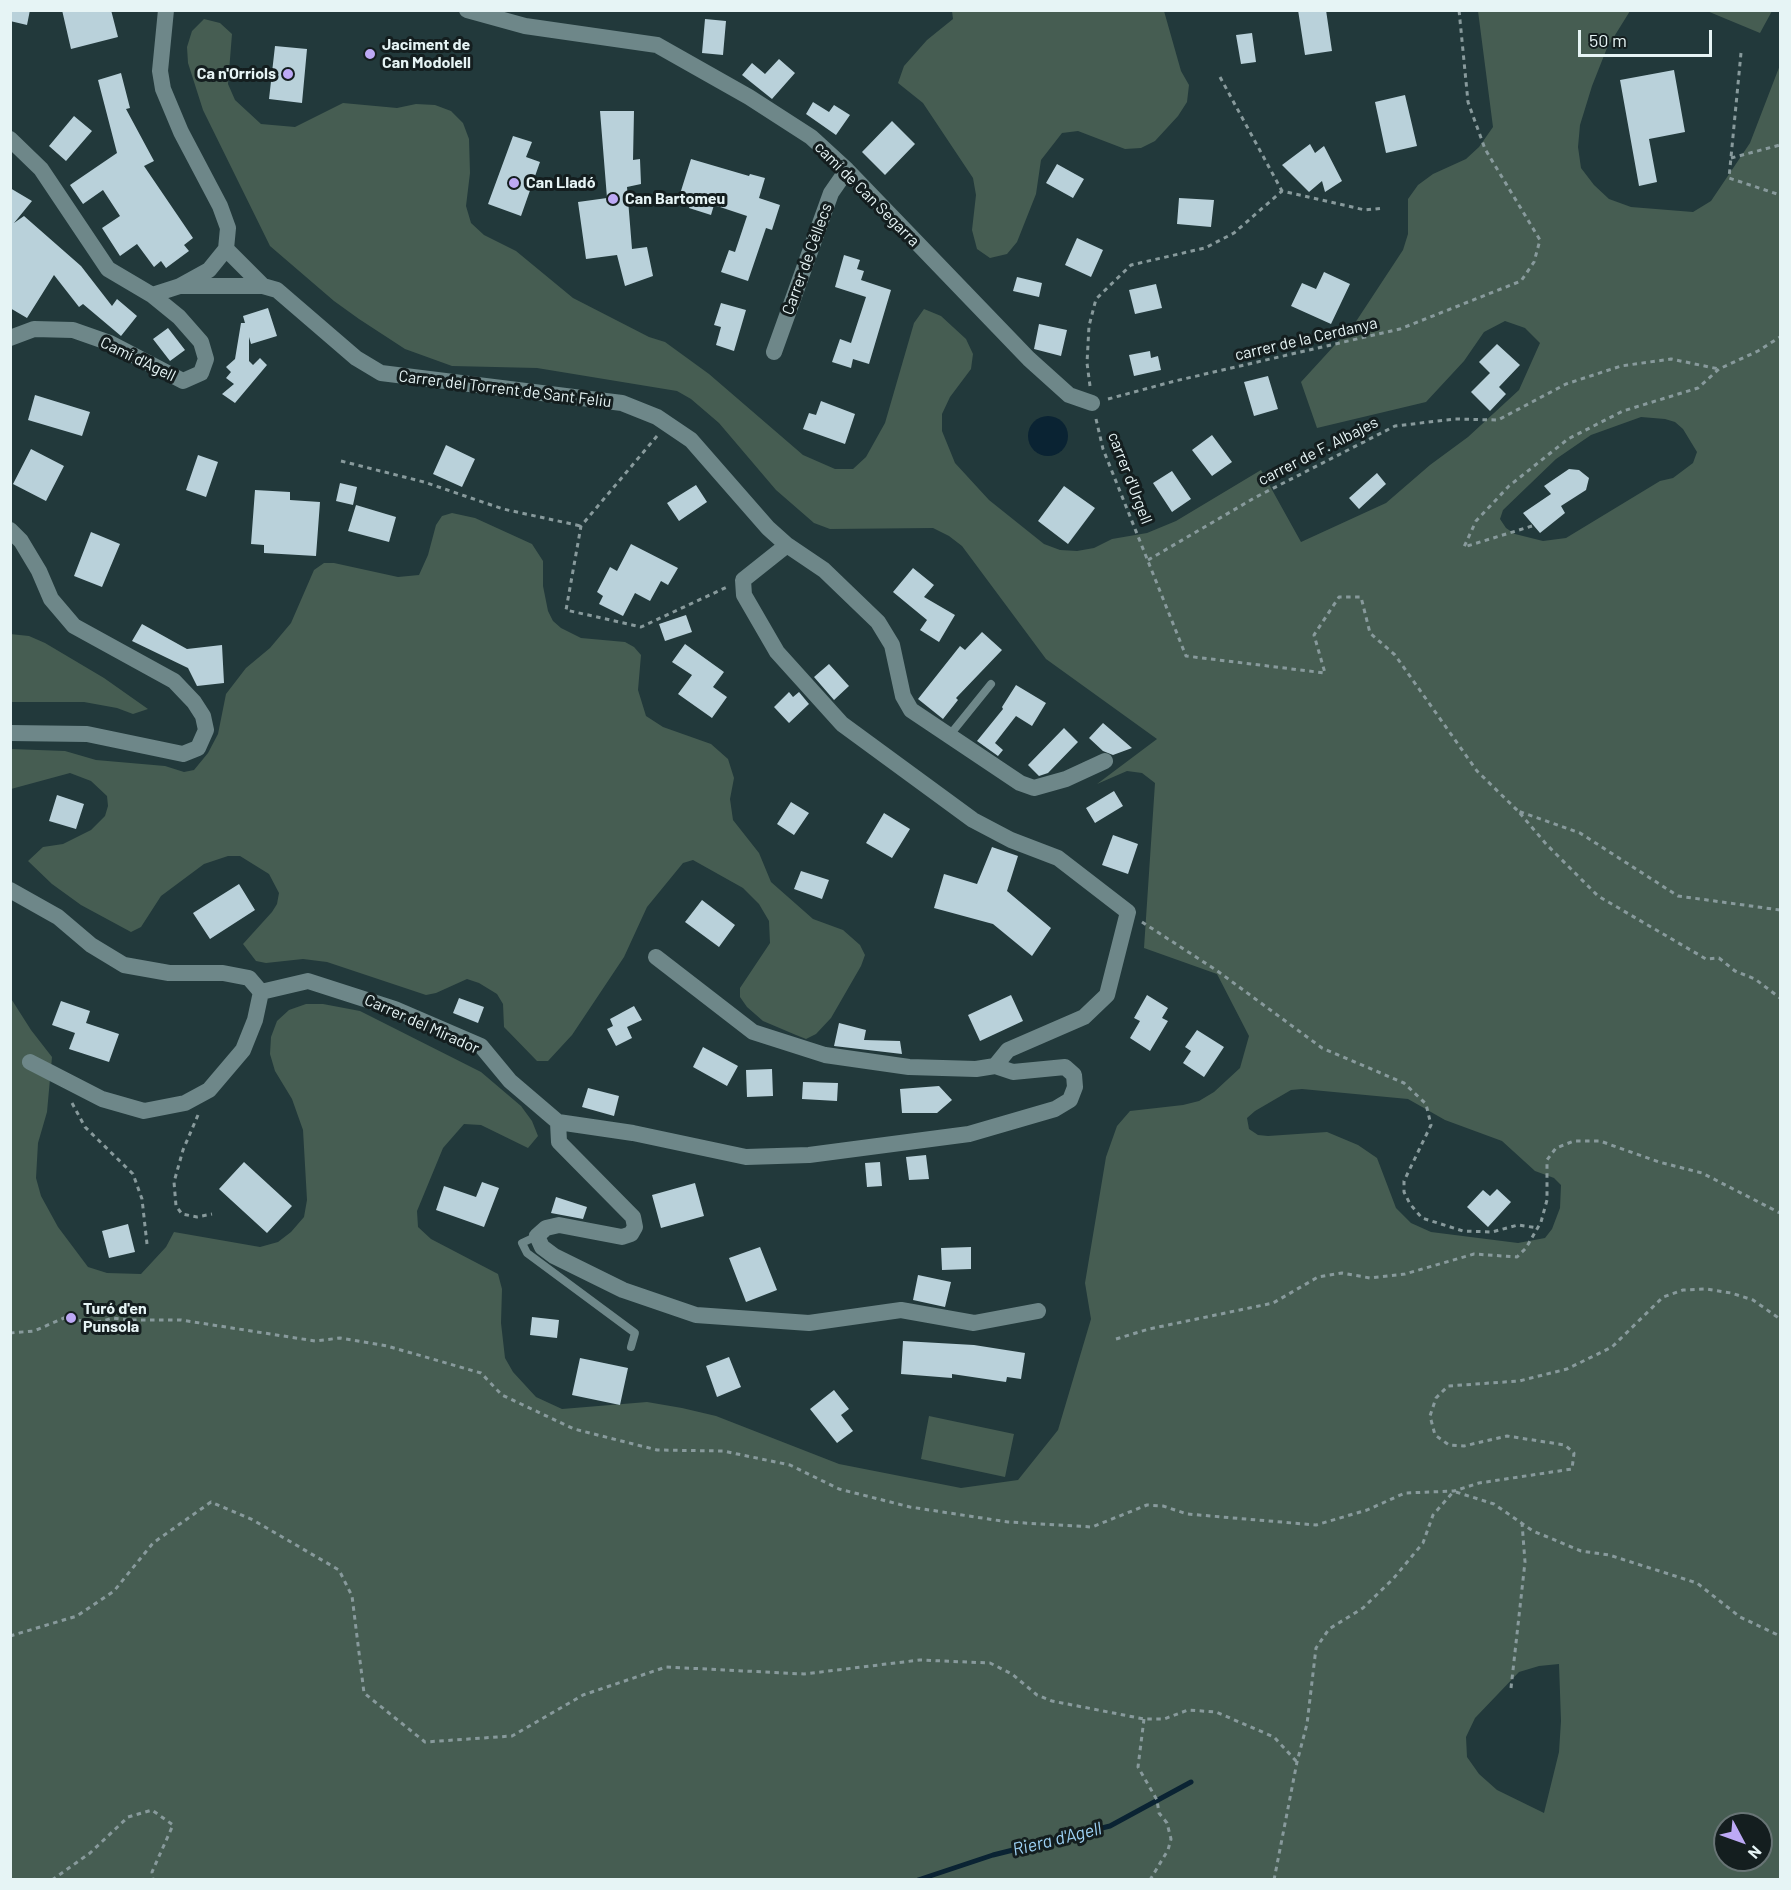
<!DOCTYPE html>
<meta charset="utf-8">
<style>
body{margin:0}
#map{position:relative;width:1791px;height:1890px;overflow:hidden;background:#22393b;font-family:Barlow,sans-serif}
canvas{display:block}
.frame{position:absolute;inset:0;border:12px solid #e6f4f5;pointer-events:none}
.north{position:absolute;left:1713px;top:1812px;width:60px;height:60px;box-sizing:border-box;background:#141e1f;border:2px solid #687475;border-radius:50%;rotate:131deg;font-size:16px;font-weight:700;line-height:24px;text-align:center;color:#e6f4f5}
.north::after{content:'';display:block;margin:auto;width:21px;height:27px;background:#bda9f5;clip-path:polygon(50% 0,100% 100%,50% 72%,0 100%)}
.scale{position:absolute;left:1578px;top:30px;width:134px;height:27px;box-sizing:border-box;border:3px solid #e6f4f5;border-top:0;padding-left:8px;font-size:18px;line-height:21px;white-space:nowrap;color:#e6f4f5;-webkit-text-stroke:4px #141e1f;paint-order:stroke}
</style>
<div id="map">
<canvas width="1791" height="1890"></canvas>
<div class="frame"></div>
<div class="north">N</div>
<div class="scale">50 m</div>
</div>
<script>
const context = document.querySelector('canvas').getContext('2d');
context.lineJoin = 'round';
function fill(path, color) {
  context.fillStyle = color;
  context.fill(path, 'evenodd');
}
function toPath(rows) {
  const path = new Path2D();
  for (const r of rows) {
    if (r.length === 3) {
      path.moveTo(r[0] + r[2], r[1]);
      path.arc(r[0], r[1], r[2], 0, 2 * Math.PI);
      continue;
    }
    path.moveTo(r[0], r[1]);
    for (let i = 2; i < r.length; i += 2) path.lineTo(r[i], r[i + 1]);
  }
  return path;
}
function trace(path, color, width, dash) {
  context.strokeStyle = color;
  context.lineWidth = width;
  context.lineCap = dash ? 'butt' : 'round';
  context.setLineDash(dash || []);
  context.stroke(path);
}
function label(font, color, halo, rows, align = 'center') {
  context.font = font + ' Barlow,sans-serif';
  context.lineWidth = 6;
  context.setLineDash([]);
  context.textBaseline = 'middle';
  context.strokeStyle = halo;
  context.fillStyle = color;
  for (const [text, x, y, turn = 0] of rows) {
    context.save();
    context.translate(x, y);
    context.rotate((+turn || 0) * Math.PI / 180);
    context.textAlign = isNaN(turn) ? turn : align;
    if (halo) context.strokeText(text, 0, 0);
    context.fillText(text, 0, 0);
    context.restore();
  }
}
fill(toPath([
 [1164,11,1181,71,1189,85,1187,102,1178,116,1155,141,1141,148,1125,149,1078,131,1062,133,1041,160,1036,194,1017,242,1007,254,990,258,977,249,972,230,976,195,973,178,923,103,898,83,904,66,927,40,953,19,952,11],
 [1478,11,1630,11,1607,48,1592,86,1580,125,1578,147,1581,168,1594,185,1609,199,1631,207,1693,212,1711,201,1750,143,1780,65,1780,1879,11,1879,10,997,31,1030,52,1057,47,1112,38,1143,36,1178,41,1196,58,1227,88,1267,107,1273,141,1274,166,1247,174,1232,260,1247,278,1242,291,1232,304,1217,307,1200,303,1130,292,1099,275,1071,270,1054,271,1037,277,1021,289,1010,306,1004,323,1004,360,1011,481,1072,521,1106,532,1121,538,1136,528,1148,481,1125,464,1124,443,1148,417,1211,418,1227,431,1239,498,1274,502,1289,501,1323,505,1358,513,1372,536,1397,562,1409,647,1402,682,1408,716,1416,839,1464,961,1488,1018,1480,1058,1430,1091,1319,1085,1283,1106,1157,1117,1126,1130,1111,1183,1105,1199,1101,1214,1092,1240,1068,1249,1036,1217,974,1144,948,1155,783,1142,773,1127,771,1097,784,1157,739,1046,659,962,546,949,536,933,528,830,529,814,523,776,490,719,423,691,399,677,391,537,368,452,366,405,349,359,319,334,301,270,246,203,110,188,63,187,47,192,31,204,19,220,23,232,34,228,84,235,100,261,124,295,127,343,103,397,108,416,104,435,105,451,111,463,123,469,139,470,173,466,206,471,223,484,235,516,251,573,298,649,337,665,342,709,374,803,455,835,469,853,469,866,457,885,423,914,323,924,309,941,316,966,339,973,354,971,369,950,397,942,414,942,431,955,463,989,500,1044,544,1060,550,1077,551,1094,548,1112,539,1147,533,1176,521,1261,470,1301,542,1386,503,1430,465,1468,437,1519,390,1540,343,1525,328,1505,321,1484,332,1464,361,1426,402,1317,428,1301,382,1355,323,1403,250,1408,234,1408,199,1418,185,1433,174,1466,159,1479,147,1493,127],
 [1641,417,1665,419,1675,422,1683,429,1697,452,1693,463,1673,478,1660,481,1566,538,1543,541,1515,534,1506,528,1500,519,1503,510,1556,459,1591,435],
 [1302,1089,1408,1099,1445,1120,1502,1141,1535,1171,1554,1178,1561,1185,1560,1208,1552,1229,1545,1238,1518,1243,1431,1232,1411,1223,1396,1208,1377,1158,1358,1145,1327,1132,1268,1136,1258,1135,1249,1129,1247,1118,1255,1111,1291,1090],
 [1559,1664,1561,1721,1559,1752,1544,1813,1497,1790,1479,1774,1467,1757,1466,1737,1475,1718,1519,1672,1539,1666],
 [1725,1824,1761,1824,1761,1860,1725,1860],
 [1707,11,1772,10,1772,11,1760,33],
 [452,513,475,518,532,544,543,561,543,586,548,611,553,621,561,628,581,638,625,642,634,647,641,655,638,690,646,716,663,727,711,744,728,759,734,778,730,799,733,820,759,853,771,882,813,919,843,930,860,945,865,955,861,966,831,1018,816,1034,806,1039,796,1035,763,1021,747,1007,740,997,740,988,770,943,769,921,759,904,743,888,693,860,683,863,647,907,624,957,572,1035,548,1061,537,1061,504,1027,503,1004,497,994,479,983,467,979,436,993,426,995,327,962,303,959,266,963,256,961,243,944,272,912,277,904,279,893,269,874,240,856,228,856,204,864,161,896,141,927,131,932,81,905,52,884,28,861,43,847,63,844,91,830,105,816,108,806,107,796,91,781,70,773,11,789,11,749,65,751,96,760,165,766,184,772,194,770,208,753,218,734,226,694,246,668,270,648,291,623,314,570,324,563,334,563,398,577,419,575,428,555,436,525,442,516],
 [10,634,29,636,45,643,104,678,148,709,133,714,117,708,84,702,11,702],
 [929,1416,1014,1434,1005,1477,921,1459]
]), '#465d52');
fill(toPath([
 [1048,436,20]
]), '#0a2333');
trace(toPath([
 [918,1880,993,1855,1110,1826,1191,1782]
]), '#0a2333', 5);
fill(toPath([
 [10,10,30,10,27,25,10,21],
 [62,10,111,10,118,37,71,49],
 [1298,10,1326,10,1332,51,1305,55],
 [705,19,726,21,723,55,702,53],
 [1252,33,1256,62,1241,64,1236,35],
 [275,46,307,49,302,103,269,99],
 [779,59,795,73,772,99,742,75,752,63,765,74],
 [1674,70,1685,132,1649,139,1657,182,1639,186,1620,80],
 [121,73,130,108,126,109,154,161,144,166,193,238,184,245,189,251,166,268,161,261,154,267,137,244,120,256,102,228,120,216,103,190,83,204,70,185,117,153,98,80],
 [1405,95,1417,146,1386,153,1375,102],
 [813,102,829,112,834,105,850,115,836,135,806,114],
 [600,111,634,111,633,160,640,159,641,184,627,187,632,249,647,247,653,276,625,286,617,255,586,259,578,202,607,198],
 [74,116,92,131,66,161,49,146],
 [892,121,915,144,885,175,862,152],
 [513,136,532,142,526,157,540,162,521,216,488,204],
 [1310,144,1315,153,1324,146,1342,181,1325,192,1322,181,1309,192,1282,165],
 [691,159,749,176,750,174,765,178,759,198,780,205,772,230,766,228,748,281,721,272,729,250,735,252,747,216,714,205,711,215,689,208,693,197,680,194],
 [1057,164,1084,179,1073,198,1046,183],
 [10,188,32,201,14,223,24,216,81,266,112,306,117,299,137,316,121,336,83,304,79,307,54,275,27,318,10,308],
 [1179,198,1214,200,1211,227,1177,224],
 [1077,238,1103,250,1091,277,1065,265],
 [844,255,860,260,857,269,864,271,861,280,891,290,869,364,853,359,851,368,832,362,840,339,851,343,866,297,835,287],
 [1324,272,1350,284,1331,324,1291,306,1302,283,1316,289],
 [1017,277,1042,283,1039,297,1013,291],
 [1156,284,1162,308,1135,314,1129,290],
 [721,303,746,310,734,351,716,345,721,327,714,325],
 [268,308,277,336,251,344,249,337,249,361,253,365,260,358,267,365,235,403,222,394,234,384,226,378,231,372,226,367,235,359,241,323,245,323,243,316],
 [1039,324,1067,330,1061,356,1034,349],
 [168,328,185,350,170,361,153,339],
 [1497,344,1520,365,1499,387,1506,394,1490,411,1471,392,1490,373,1479,362],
 [1150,351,1151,358,1158,356,1161,370,1134,376,1129,355],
 [1268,376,1278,409,1254,416,1244,382],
 [35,395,90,412,82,436,28,420],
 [821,401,855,414,845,444,803,429,809,413,816,415],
 [1212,435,1232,462,1212,476,1192,450],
 [446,445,475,459,462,487,433,474],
 [31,449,64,466,46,501,13,484],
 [198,455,218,462,206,497,186,490],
 [1569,469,1579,470,1589,478,1586,490,1561,506,1565,513,1540,533,1523,513,1551,494,1544,486],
 [1172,471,1191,499,1172,512,1153,483],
 [1377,473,1386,484,1359,509,1349,498],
 [340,483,357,487,353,505,336,501],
 [696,485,707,502,679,521,667,503],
 [1064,486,1095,508,1068,544,1038,521],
 [255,490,290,492,290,500,320,502,316,556,264,553,264,545,251,544],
 [356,505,396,517,389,542,348,531],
 [91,532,120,544,102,587,74,576],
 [631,544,678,568,668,585,661,581,650,601,635,593,623,616,599,604,603,596,597,592,610,567,617,571],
 [913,568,934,585,924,597,955,615,939,642,920,630,927,620,893,592],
 [686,615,692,632,665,641,659,624],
 [142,624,187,649,222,645,224,683,197,686,188,668,132,641],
 [982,632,1002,650,956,698,958,700,943,719,918,699,960,646,965,650],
 [685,644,724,672,713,687,727,697,712,718,678,694,692,675,672,662],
 [829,664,849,686,834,700,814,677],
 [1016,685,1046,703,1032,726,1016,716,995,743,1003,750,998,756,977,741,1003,709,1002,707],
 [789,692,793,697,799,692,809,704,789,723,774,707],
 [1103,723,1132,748,1113,755,1103,751,1089,738],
 [1064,728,1078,742,1048,773,1039,776,1028,765],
 [1114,791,1123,806,1095,823,1086,808],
 [57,795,84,804,76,829,49,821],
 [791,802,809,813,794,835,777,824],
 [884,813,910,829,892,858,866,843],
 [1113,835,1138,844,1128,874,1102,865],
 [992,847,1018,856,1007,891,1051,928,1032,956,993,924,934,908,944,874,977,884],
 [801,871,829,880,822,899,794,889],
 [239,884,255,910,210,939,193,913],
 [702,900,735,925,719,947,685,922],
 [1011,995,1023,1021,980,1041,968,1015],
 [1147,995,1168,1008,1162,1018,1168,1021,1150,1051,1130,1038,1140,1021,1134,1018],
 [459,998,484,1007,478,1023,453,1013],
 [61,1001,90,1011,86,1023,119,1034,109,1062,69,1049,75,1033,52,1025],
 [634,1006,642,1020,627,1027,632,1038,616,1046,607,1029,613,1026,610,1019],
 [839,1023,866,1030,864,1040,900,1041,902,1054,834,1046],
 [1197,1030,1224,1047,1204,1077,1183,1063,1191,1051,1185,1047],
 [703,1047,738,1066,727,1086,693,1067],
 [772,1069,773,1096,747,1097,746,1070],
 [803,1082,838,1083,837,1101,802,1099],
 [939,1086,952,1100,937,1113,902,1113,900,1089],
 [588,1088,619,1096,614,1116,582,1107],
 [926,1155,929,1179,909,1180,906,1157],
 [244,1162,292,1206,267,1233,219,1189],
 [880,1162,882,1186,867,1187,865,1163],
 [482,1182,499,1188,484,1227,436,1210,444,1186,476,1197],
 [695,1183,704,1216,661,1228,652,1195],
 [1497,1189,1511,1202,1488,1227,1467,1207,1483,1190,1490,1196],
 [556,1197,587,1207,583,1219,551,1213],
 [128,1224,135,1252,109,1258,102,1231],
 [760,1247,777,1290,746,1302,729,1258],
 [971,1247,971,1269,942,1270,941,1248],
 [918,1275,951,1282,945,1307,913,1300],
 [532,1317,559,1320,557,1338,530,1335],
 [903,1341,974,1345,1025,1353,1021,1379,1007,1377,1006,1382,952,1374,952,1378,901,1374],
 [729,1357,741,1387,717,1397,706,1366],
 [580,1358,628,1368,620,1405,572,1395],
 [834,1390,849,1409,841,1415,853,1431,837,1443,810,1409]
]), '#b9d1da');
trace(toPath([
 [1741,53,1729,178,1780,195],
 [1220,77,1282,191],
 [1731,158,1780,145],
 [1090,386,1087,363,1089,326,1096,299,1131,265,1205,248,1234,233,1282,191,1365,210,1384,208],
 [1108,399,1175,381,1400,329,1521,281,1534,262,1540,240,1485,149,1468,102,1459,10],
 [1096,419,1103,449,1186,656,1325,673,1314,635,1339,597,1361,597,1370,633,1395,655,1477,771,1518,811],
 [657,436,581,526,566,610,641,627,727,587],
 [341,461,424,482,503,509,581,526],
 [1532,526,1464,547,1476,521,1509,486,1568,439,1623,411,1698,388,1719,369,1758,351,1780,337],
 [1148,560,1256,497,1395,426,1455,419,1498,420,1566,384,1621,366,1671,359,1719,369],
 [1780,910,1678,896,1580,833,1518,811,1547,845,1598,896,1706,959,1719,958,1735,971,1755,979,1780,998],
 [1142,922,1216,970,1322,1048,1404,1083,1426,1104,1431,1125,1404,1181,1404,1192,1410,1204,1422,1218,1463,1231,1492,1232,1518,1225,1538,1228],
 [72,1103,85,1127,133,1174,142,1199,147,1244],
 [198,1115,183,1150,174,1182,176,1206,182,1214,197,1217,212,1214],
 [10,1333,34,1331,64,1318,95,1323,113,1318,128,1320,181,1320,315,1341,340,1338,387,1346,481,1373,502,1395,574,1429,657,1450,723,1451,790,1465,839,1489,910,1507,1008,1522,1092,1527,1147,1505,1163,1506,1187,1514,1316,1525,1367,1510,1405,1493,1454,1491,1479,1483,1572,1469,1574,1453,1565,1445,1507,1436,1464,1446,1449,1445,1435,1435,1430,1416,1436,1398,1448,1386,1519,1381,1567,1369,1612,1347,1663,1297,1683,1290,1706,1289,1731,1293,1753,1300,1780,1319],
 [1116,1339,1149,1329,1273,1303,1318,1277,1342,1273,1370,1278,1405,1274,1474,1254,1517,1257,1526,1248,1541,1222,1547,1200,1547,1160,1556,1148,1574,1141,1600,1141,1659,1162,1702,1173,1780,1213],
 [1456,1492,1494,1504,1533,1531,1581,1551,1609,1555,1697,1583,1740,1617,1780,1636],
 [10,1636,77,1616,114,1591,153,1543,211,1502,253,1520,339,1570,352,1596,364,1693,425,1742,512,1736,583,1695,666,1667,804,1674,920,1660,990,1663,1012,1674,1037,1695,1052,1701,1144,1719,1164,1719,1188,1710,1216,1712,1274,1737,1297,1762],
 [1511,1688,1525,1562,1522,1523],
 [1144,1719,1138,1767,1157,1800,1159,1813,1167,1823,1171,1839,1168,1850,1150,1880],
 [52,1880,90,1853,128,1817,152,1810,173,1825,152,1872,153,1880],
 [1274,1880,1297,1762,1307,1724,1316,1648,1329,1629,1363,1608,1393,1579,1423,1543,1433,1515,1454,1491]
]), '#889a9c', 3, [4.5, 4.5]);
trace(toPath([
 [949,736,991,684],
 [537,1236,522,1243,527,1253,635,1333,631,1347]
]), '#6e8789', 8);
trace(toPath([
 [467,10,525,26,657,45,749,97,811,137,847,170,1029,359,1069,395,1092,403],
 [10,139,41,169,108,269,152,295,179,317,201,342,206,359,201,373,183,381,110,343,73,330,34,329,10,338],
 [226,249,263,286],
 [180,286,263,286,277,290,356,358,381,373,622,403,657,417,691,440,768,528,787,545,824,570,878,622,892,645,903,696,911,710,1020,783,1034,788,1066,779,1105,761],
 [152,295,180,286,209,270,226,249,228,228,220,206,181,132,163,89,160,71,166,10],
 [774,352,831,193,847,170],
 [10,530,21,541,39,571,51,599,74,626,174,681,194,702,203,716,206,730,198,748,183,754,87,734,10,733],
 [787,545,743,580,744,595,777,652,842,724,973,820,1011,840,1058,858,1128,912,1107,995,1084,1017,1008,1050,995,1066],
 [10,890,58,917,91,945,124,965,169,973,223,973,249,978,261,992,255,1020,243,1050,209,1090,185,1103,144,1111,102,1099,30,1062],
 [656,957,753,1032,825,1055,909,1067,976,1069,995,1066],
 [261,992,308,981,395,1009,481,1046,510,1081,558,1122],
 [558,1122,559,1142,633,1217,635,1227,631,1234,622,1237,559,1225,546,1228,537,1236,542,1247,554,1256,623,1290,696,1315,809,1323,901,1310,974,1323,1038,1311],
 [558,1122,633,1133,746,1157,809,1155,969,1134,1055,1109,1070,1100,1075,1087,1074,1075,1065,1067,1013,1072,995,1066]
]), '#6e8789', 16);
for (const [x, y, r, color] of [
 [370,54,6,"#bda9f5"],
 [288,74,6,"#bda9f5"],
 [514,183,6,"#bda9f5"],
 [613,199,6,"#bda9f5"],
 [71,1318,6,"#bda9f5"]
]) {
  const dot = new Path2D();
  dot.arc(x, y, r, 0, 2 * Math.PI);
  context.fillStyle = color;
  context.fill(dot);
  trace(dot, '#141e1f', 2);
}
label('bold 16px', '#e6f4f5', '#141e1f', [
 ["Jaciment de",382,45],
 ["Can Modolell",382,63],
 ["Ca n'Orriols",276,74,"right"],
 ["Can Lladó",526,183],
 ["Can Bartomeu",625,199],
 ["Turó d'en",83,1309],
 ["Punsola",83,1327]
], 'left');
label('16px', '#e6f4f5', '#141e1f', [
 ["camí de Can Segarra",867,194,45],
 ["Carrer de Céllecs",807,259,-70],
 ["carrer de la Cerdanya",1306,339,-13],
 ["Camí d'Agell",138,359,26],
 ["Carrer del Torrent de Sant Feliu",505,389,7],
 ["carrer de F. Albajes",1318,451,-27],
 ["carrer d'Urgell",1130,478,69],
 ["Carrer del Mirador",422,1024,24]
]);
label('italic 18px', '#9dd1f5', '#141e1f', [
 ["Riera d'Agell",1057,1839,-14]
]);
</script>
